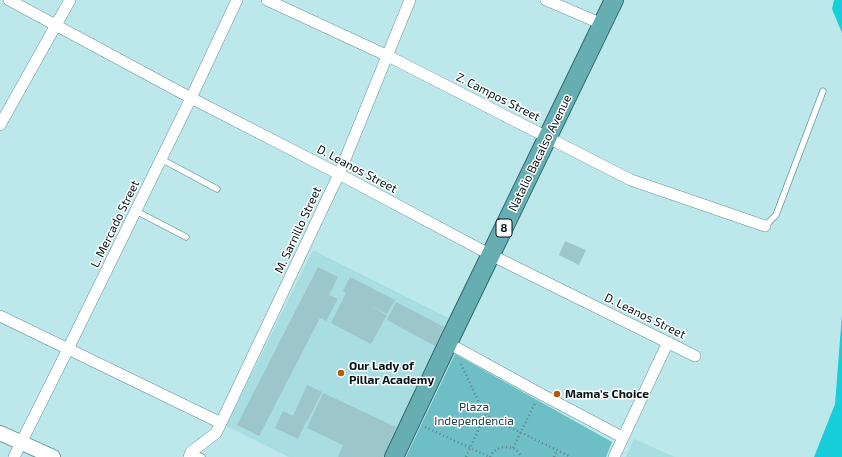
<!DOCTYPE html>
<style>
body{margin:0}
canvas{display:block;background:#bde8eb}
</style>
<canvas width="842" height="457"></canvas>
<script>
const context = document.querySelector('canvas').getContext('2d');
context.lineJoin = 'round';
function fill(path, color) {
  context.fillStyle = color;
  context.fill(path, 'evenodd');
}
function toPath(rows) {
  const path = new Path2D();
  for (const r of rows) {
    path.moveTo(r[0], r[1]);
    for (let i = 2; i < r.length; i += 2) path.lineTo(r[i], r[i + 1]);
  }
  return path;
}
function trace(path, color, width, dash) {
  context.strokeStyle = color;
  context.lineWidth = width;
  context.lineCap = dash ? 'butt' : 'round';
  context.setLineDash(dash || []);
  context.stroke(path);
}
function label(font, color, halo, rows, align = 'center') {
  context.font = font + ' "Exo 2",sans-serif';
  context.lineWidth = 3;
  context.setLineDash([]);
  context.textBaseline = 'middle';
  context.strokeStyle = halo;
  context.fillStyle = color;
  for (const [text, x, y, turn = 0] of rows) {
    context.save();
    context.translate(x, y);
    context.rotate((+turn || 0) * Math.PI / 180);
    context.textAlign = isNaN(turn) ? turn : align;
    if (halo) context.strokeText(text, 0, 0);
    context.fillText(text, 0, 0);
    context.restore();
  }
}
fill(toPath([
 [313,250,455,321,388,457,289,457,226,426],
 [634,439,675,457,626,457]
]), '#a8dde2');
fill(toPath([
 [455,354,612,442,606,457,406,457]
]), '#6dbec5');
fill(toPath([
 [834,0,842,0,842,33,832,9],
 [842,314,842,457,814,457,835,404]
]), '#19cedb');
fill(toPath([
 [565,241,586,250,579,265,559,255],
 [318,267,338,277,329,295,338,299,326,321,320,318,259,436,237,425],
 [350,277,395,300,387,314,368,304,387,315,371,344,331,323,346,293,343,291],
 [396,302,444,327,435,346,387,320],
 [307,385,322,392,307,422,293,416],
 [323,393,396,427,383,457,338,457,343,445,307,428],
 [283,411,306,422,298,439,275,428]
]), '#9cc6ca');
const service = toPath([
 [161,159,217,189],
 [136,211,186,237],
 [765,226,776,215,823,91],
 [191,452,202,457]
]);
const minor = toPath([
 [9,0,191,98,339,174,491,255,695,356],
 [267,0,388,56,631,180,765,226],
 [546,0,602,24],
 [0,125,70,0],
 [0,316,221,423],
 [448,343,539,393,622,437],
 [14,457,68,349,191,98,237,0],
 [189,457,191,452,216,433,221,423,339,174,410,0],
 [614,457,668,342]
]);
const tertiary = toPath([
 [0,433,53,457]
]);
const trunk = toPath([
 [394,457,448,343,614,0]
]);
trace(service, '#6b9397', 7);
trace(minor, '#6b9397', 12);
trace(tertiary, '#6b9397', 16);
trace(trunk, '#2c6a6f', 20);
trace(toPath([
 [461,364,485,415,571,457],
 [425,427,490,457],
 [513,448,535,403],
 [466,457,485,415],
 [490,457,493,452,497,449,503,447,508,447,513,448,517,451,522,457],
 [554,457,557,450]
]), '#658285', 2.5, [1, 3]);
trace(service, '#fff', 5.5);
trace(minor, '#fff', 11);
trace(tertiary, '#fff', 14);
trace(trunk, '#67aeb3', 18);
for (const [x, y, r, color] of [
 [341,373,4,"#b75a03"],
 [557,394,4,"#b75a03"]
]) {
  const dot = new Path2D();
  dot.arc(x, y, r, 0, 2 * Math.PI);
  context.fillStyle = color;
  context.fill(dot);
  trace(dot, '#fff', 1.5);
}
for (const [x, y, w] of [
 [504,228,16]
]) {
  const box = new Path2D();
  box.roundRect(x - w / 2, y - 9, w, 18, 3);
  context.fillStyle = '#fff';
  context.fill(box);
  trace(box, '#041315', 1);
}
label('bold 11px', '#041315', null, [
 ["8",504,228]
]);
label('12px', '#041315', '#fff', [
 ["Z. Campos Street",498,97,27],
 ["Natalio Bacalso Avenue",540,153,-64],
 ["D. Leanos Street",357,169,28],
 ["L. Mercado Street",115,224,-64],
 ["M. Sarnillo Street",298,230,-65],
 ["D. Leanos Street",645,316,26]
]);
label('bold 12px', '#041315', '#fff', [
 ["Our Lady of",349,366],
 ["Pillar Academy",349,380],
 ["Mama's Choice",565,394]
], 'left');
label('12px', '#274143', '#fff', [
 ["Plaza",474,407],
 ["Independencia",474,421]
]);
</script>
